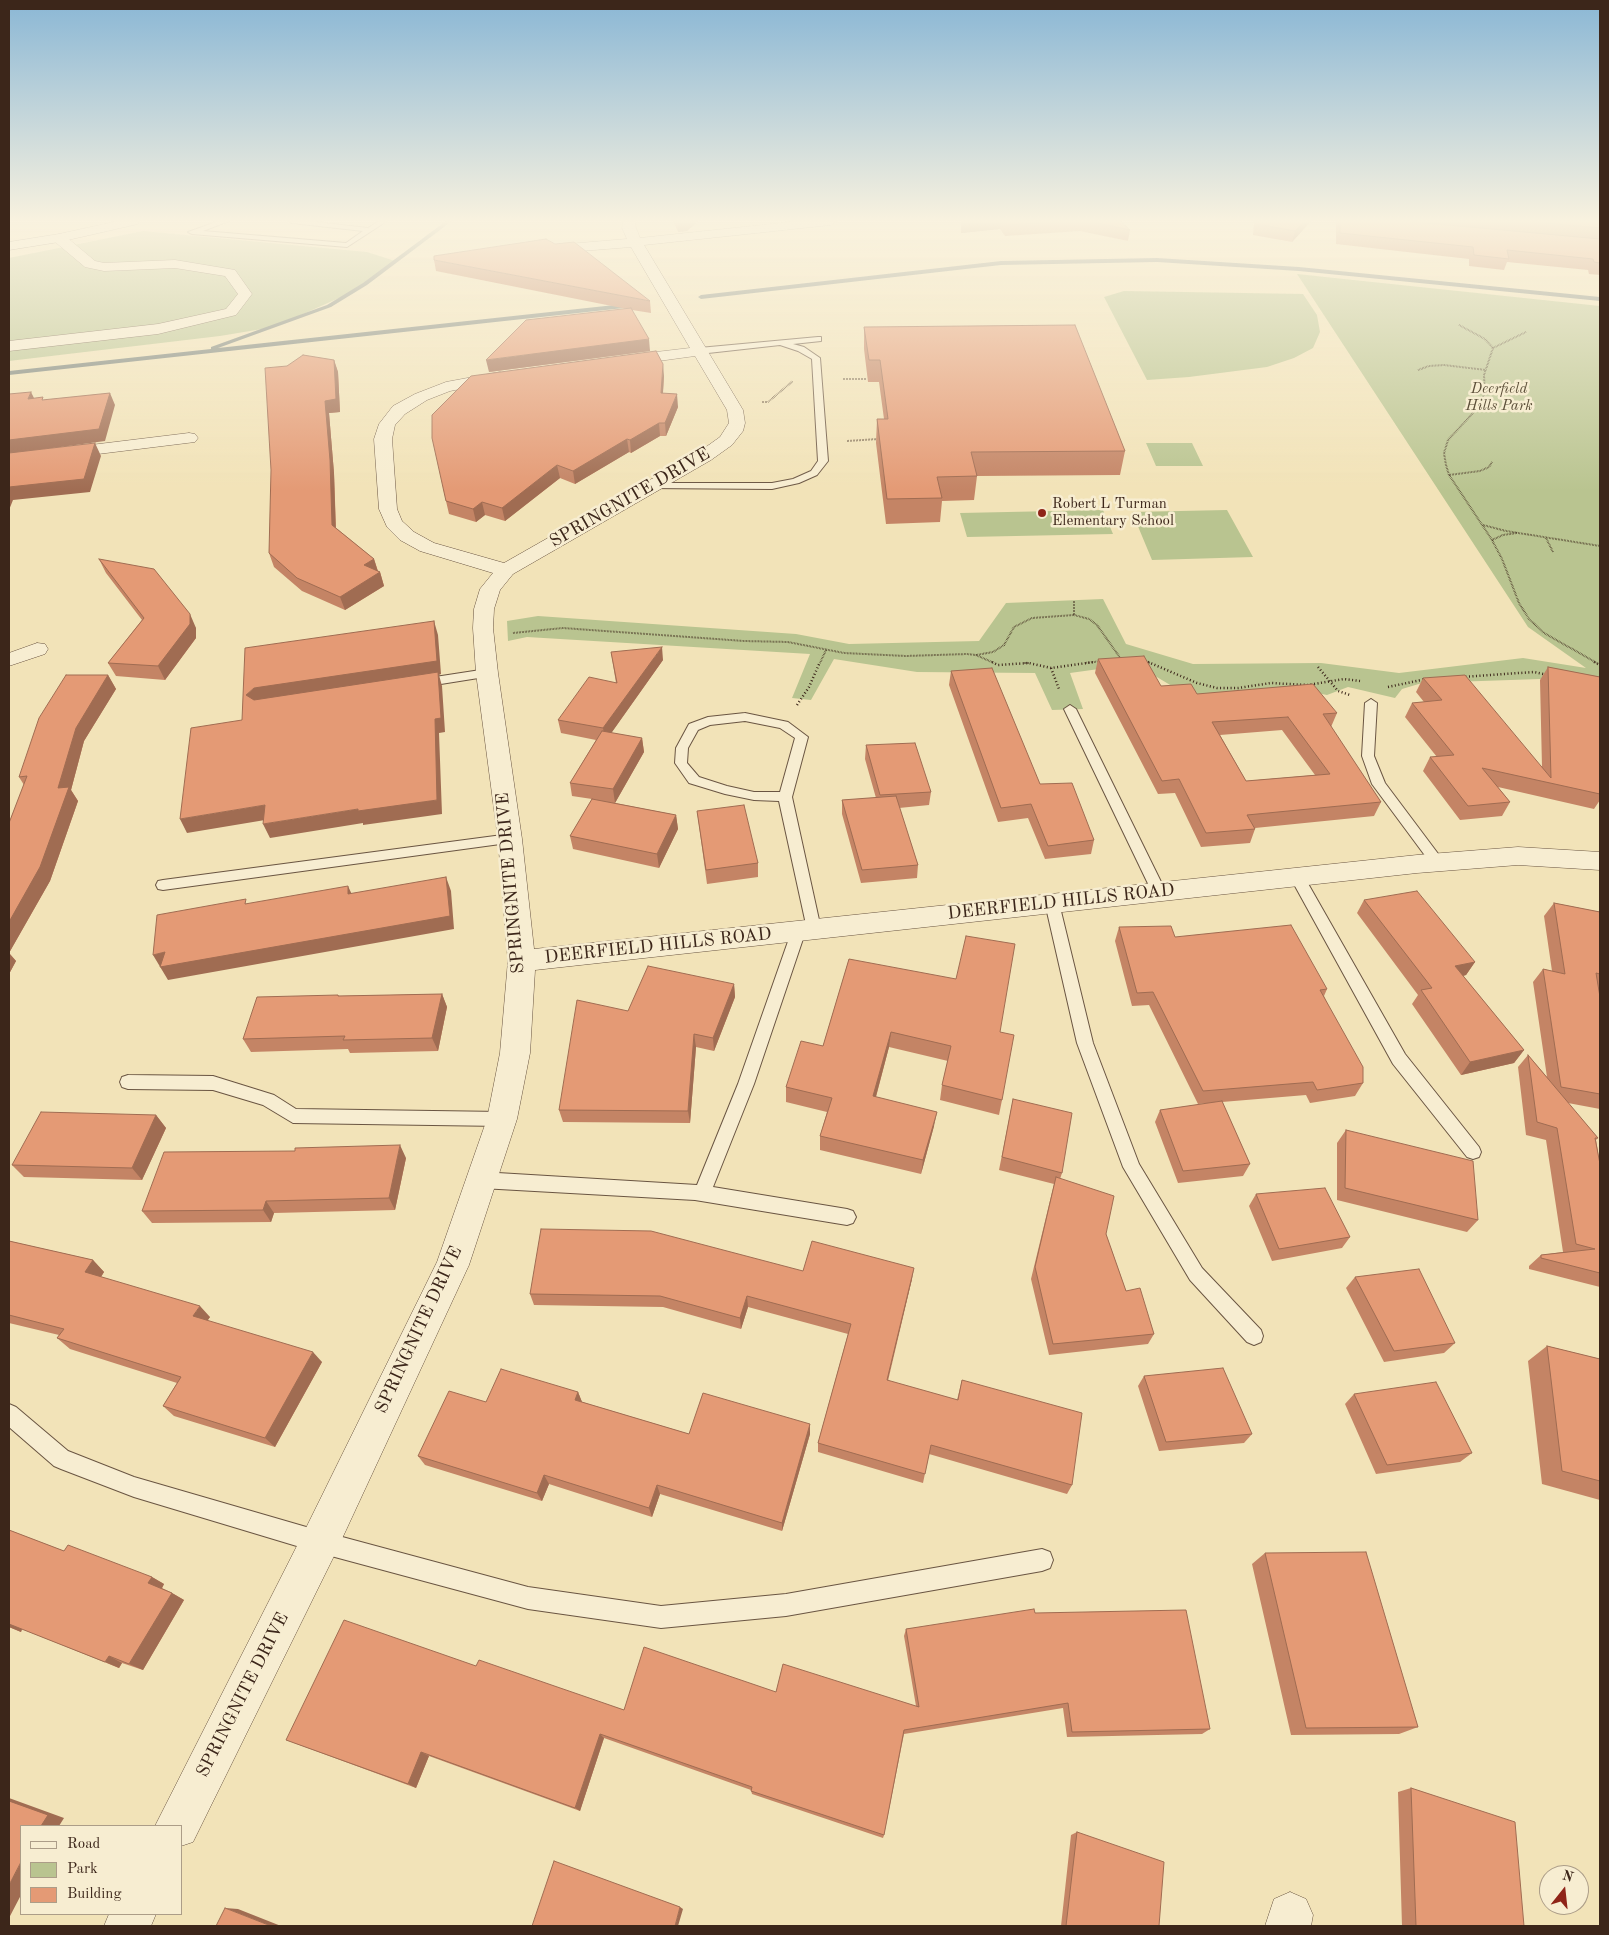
<!DOCTYPE html>
<style>
body{margin:0}
#map{position:relative;width:1609px;height:1935px;overflow:hidden;background:#f2e3b8;font-family:"Old Standard TT",serif}
canvas{display:block}
.frame{position:absolute;inset:0;border:10px solid #3c261a;pointer-events:none}
.legend{position:absolute;left:20px;top:1825px;width:162px;height:90px;box-sizing:border-box;background:#f7edd1;border:1px solid #ac9d88;margin:0;padding:6px 9px;list-style:none;font-size:15px;color:#3c261a}
.legend li{display:flex;align-items:center;gap:10px;height:25px}
.legend b{width:25px;border:1px solid #ac9d88}
.north{position:absolute;left:1539px;top:1865px;width:50px;height:50px;box-sizing:border-box;background:#f7edd1;border:1px solid #ac9d88;border-radius:50%;rotate:16deg;font-size:14px;font-weight:700;line-height:20px;text-align:center;color:#3c261a}
.north::after{content:'';display:block;margin:auto;width:18px;height:22px;background:#8f2418;clip-path:polygon(50% 0,100% 100%,50% 72%,0 100%)}
</style>
<div id="map">
<canvas width="1609" height="1935"></canvas>
<div class="frame"></div>
<ul class="legend">
<li><b style="height:6px;background:#f7edd1"></b>Road</li>
<li><b style="height:14px;background:#b9c490"></b>Park</li>
<li><b style="height:14px;background:#e49a75"></b>Building</li>
</ul>
<div class="north">N</div>
</div>
<script>
const context = document.querySelector('canvas').getContext('2d');
context.lineJoin = 'round';
function fill(path, color) {
  context.fillStyle = color;
  context.fill(path, 'evenodd');
}
function toPath(rows) {
  const path = new Path2D();
  for (const r of rows) {
    path.moveTo(r[0], r[1]);
    for (let i = 2; i < r.length; i += 2) path.lineTo(r[i], r[i + 1]);
  }
  return path;
}
function trace(path, color, width, dash) {
  context.strokeStyle = color;
  context.lineWidth = width;
  context.lineCap = dash ? 'butt' : 'round';
  context.setLineDash(dash || []);
  context.stroke(path);
}
function label(font, color, halo, rows, align = 'center') {
  context.font = font + ' "Old Standard TT",serif';
  context.lineWidth = 5;
  context.setLineDash([]);
  context.textBaseline = 'middle';
  context.strokeStyle = halo;
  context.fillStyle = color;
  for (const [text, x, y, turn = 0] of rows) {
    context.save();
    context.translate(x, y);
    context.rotate((+turn || 0) * Math.PI / 180);
    context.textAlign = isNaN(turn) ? turn : align;
    if (halo) context.strokeText(text, 0, 0);
    context.fillText(text, 0, 0);
    context.restore();
  }
}
fill(toPath([
 [143,231,367,252,395,261,348,294,274,327,220,336,9,361,9,258],
 [1297,274,1600,306,1600,691,1540,679,1422,683,1402,689,1395,698,1348,687,1327,695,1317,693,1187,695,1135,664,1070,673,1083,709,1052,710,1035,673,917,672,834,659,811,700,792,698,810,654,527,637,508,641,507,621,538,616,796,634,849,644,979,641,1006,603,1103,599,1126,644,1193,664,1321,663,1399,673,1523,658,1586,668,1528,627],
 [1124,291,1303,294,1317,315,1320,332,1313,348,1294,358,1267,367,1189,377,1147,380,1104,297],
 [1146,443,1192,443,1203,466,1156,466],
 [1103,510,1113,534,967,537,960,513],
 [1227,510,1253,557,1152,560,1132,512]
]), '#b9c490');
fill(toPath([
 [446,221,452,221,367,285,331,307,218,348,633,303,636,305,633,307,9,375,9,371,211,349,211,347,327,305,363,283,446,221],
 [1157,258,1299,267,1600,297,1600,301,1299,271,1157,262,1001,265,701,299,698,297,701,295,1001,261,1157,258]
]), '#778079');
const service = toPath([
 [219,221,229,221,203,231,346,243,363,231,292,223,288,221,307,221,368,228,379,221,387,221,347,247,192,234,188,232,219,221],
 [818,337,821,337,821,341,793,344,804,347,820,358,828,461,817,475,799,483,772,489,647,488,647,484,650,483,772,483,793,479,811,471,818,461,812,359,798,351,780,345,699,354,695,351,699,348,818,337],
 [487,669,493,673,491,676,422,687,416,683,422,679,487,669],
 [1371,699,1377,703,1374,756,1385,783,1442,859,1444,862,1442,865,1432,865,1372,784,1362,756,1365,703,1371,699],
 [1070,705,1076,709,1166,892,1164,896,1159,897,1154,896,1152,892,1064,709,1070,705],
 [745,713,788,722,808,737,792,797,821,929,819,933,814,934,809,933,807,929,779,801,754,800,725,794,689,783,675,763,676,748,689,724,708,717,745,713],
 [745,721,780,728,795,738,780,792,754,792,727,786,699,777,687,763,688,748,698,730,710,725,745,721],
 [510,834,515,836,517,839,515,842,163,890,158,889,156,885,158,881,163,880,510,834],
 [1297,872,1302,873,1405,1054,1479,1147,1481,1152,1479,1157,1473,1159,1467,1157,1393,1064,1290,877,1292,873,1297,872],
 [1052,898,1057,899,1059,903,1093,1043,1139,1164,1202,1268,1261,1330,1263,1336,1261,1342,1254,1345,1247,1342,1190,1280,1123,1167,1077,1043,1045,903,1047,899,1052,898],
 [799,925,804,926,806,930,754,1084,713,1187,847,1209,853,1211,856,1217,853,1223,847,1225,695,1200,481,1188,475,1185,472,1180,475,1175,481,1172,697,1185,738,1084,792,930,794,926,799,925],
 [128,1075,213,1076,274,1095,296,1109,502,1112,508,1114,510,1119,508,1124,502,1126,293,1123,263,1105,213,1090,128,1089,122,1087,120,1082,122,1077,128,1075],
 [9,1404,16,1407,68,1451,134,1477,320,1531,528,1587,661,1606,786,1594,1042,1549,1050,1552,1053,1560,1050,1568,1042,1571,786,1616,661,1628,528,1609,320,1553,134,1497,61,1469,54,1466,9,1427,9,1404]
]);
const minor = toPath([
 [623,221,635,221,636,228,640,238,799,221,837,221,831,225,644,245,743,410,745,423,743,431,732,445,711,460,513,574,500,590,494,609,493,628,498,673,522,839,534,949,1417,855,1518,847,1600,852,1600,870,1518,865,1417,873,535,970,530,1053,517,1119,469,1265,334,1556,193,1842,181,1846,181,1826,155,1826,306,1528,437,1262,487,1119,500,1053,508,961,498,839,476,673,473,628,474,609,480,589,493,573,420,551,400,540,387,527,379,509,374,439,379,424,393,406,415,394,446,382,500,372,506,374,508,377,506,380,450,391,427,400,405,414,395,425,392,439,397,509,402,521,414,532,434,543,504,563,699,452,720,437,729,423,727,410,695,356,622,366,616,364,614,361,616,358,622,356,690,348,631,247,556,253,549,249,556,245,627,239,622,228,623,221],
 [59,234,64,235,95,261,104,263,175,260,235,270,252,294,236,315,158,334,9,351,9,341,158,324,226,309,238,294,225,276,175,268,104,271,85,267,54,241,52,238,59,234],
 [189,433,195,434,198,438,195,442,9,465,9,455,189,433],
 [37,643,45,644,48,649,45,654,9,666,9,653,37,643],
 [1290,1892,1306,1899,1313,1915,1311,1926,1265,1926,1274,1899,1290,1892],
 [109,1914,156,1914,151,1926,104,1926,109,1914]
]);
const secondary = toPath([
 [118,221,139,221,138,224,59,242,9,250,9,242,59,234,118,221]
]);
trace(service, '#6a5542', 2);
trace(minor, '#6a5542', 1);
trace(secondary, '#3c261a', 1);
trace(toPath([
 [1459,325,1485,339,1493,348],
 [1526,332,1493,348,1484,375,1485,394,1472,414,1448,440,1444,453,1446,465,1449,475,1492,540,1502,559,1519,603,1529,619,1544,633,1597,663],
 [1418,370,1429,366,1444,365,1486,370],
 [843,379,867,379],
 [762,402,768,402,793,381],
 [847,441,878,439],
 [1449,475,1480,471,1489,467,1492,462],
 [1483,525,1506,531,1600,546],
 [1546,538,1553,552],
 [1492,540,1503,535,1517,533],
 [1074,601,1074,615],
 [513,633,563,628,744,641,788,642,844,653,906,656,967,654,976,655,994,663],
 [976,655,993,652,1004,645,1014,627,1032,618,1074,615,1089,619,1097,625,1121,659],
 [1145,661,1150,663],
 [820,663,826,650],
 [1024,663,1030,663],
 [1085,663,1102,661]
]), '#3c261a', 2, [0.5, 1]);
trace(toPath([
 [992,662,998,665,1029,663,1051,668,1094,662],
 [1148,662,1197,683,1217,688,1238,688,1271,683,1308,685,1344,679,1360,681],
 [1594,662,1600,665],
 [1318,667,1338,691,1350,695],
 [1051,668,1059,689],
 [1462,677,1534,672,1548,675],
 [1388,687,1426,679],
 [797,705,809,687,820,662]
]), '#3c261a', 2.5, [1, 2.5]);
fill(service, '#f7edd1');
fill(minor, '#f7edd1');
fill(secondary, '#f7edd1');
fill(toPath([
 [673,221,698,221,687,231,678,232],
 [961,221,1120,221,1130,230,1128,241,1080,231,1005,236,1000,229,961,233],
 [1254,221,1311,221,1292,242,1253,235],
 [1336,221,1600,221,1600,275,1589,274,1588,270,1507,262,1504,270,1469,266,1469,259,1336,244],
 [434,260,650,301,651,313,632,310,650,351,489,372,627,309,436,271],
 [864,327,1125,451,1120,475,977,476,974,500,942,501,940,522,886,524,876,443,877,419,884,419,879,382,868,382,864,349],
 [334,360,338,372,340,412,329,413,334,473,336,528,374,559,378,571,380,572,384,586,345,610,302,591,274,567,269,553,287,366],
 [664,376,663,393,678,407,666,436,660,436,631,453,629,452,575,484,560,478,505,521,485,515,476,522,449,514,446,501],
 [99,559,196,628,196,638,165,680,116,676,108,663,142,620,106,573],
 [611,652,663,660,611,733,642,738,644,752,615,803,676,815,678,829,659,868,573,849,570,836,592,799,572,796,570,783,596,740,561,733,558,720,616,683],
 [1098,659,1161,686,1197,694,1337,713,1331,727,1381,802,1374,816,1255,828,1255,829,1250,843,1201,847,1175,793,1158,794,1095,673],
 [1282,730,1315,775,1246,781,1220,735],
 [1548,667,1600,677,1600,800,1594,809,1498,787,1510,802,1502,816,1460,820,1423,771,1430,757,1437,757,1405,717,1412,703,1424,702,1416,692,1423,678,1542,767,1540,680],
 [951,671,1040,784,1094,840,1091,854,1045,859,1028,818,998,822,949,685],
 [108,675,116,689,84,741,71,790,78,801,50,881,9,953,16,961,9,974,9,823,24,785,19,777],
 [866,745,931,792,929,805,899,808,918,865,917,878,861,883,842,814,842,800,876,798,865,759],
 [697,811,758,863,758,877,707,884],
 [1364,900,1475,962,1466,975,1463,976,1524,1050,1514,1063,1461,1075,1412,1004,1418,995,1357,913],
 [1554,903,1600,912,1600,989,1599,989,1600,997,1600,1109,1568,1103,1598,1138,1596,1140,1600,1164,1600,1287,1529,1269,1529,1266,1541,1255,1563,1252,1546,1140,1526,1135,1518,1067,1528,1055,1547,1077,1533,982,1543,969,1552,971,1544,916],
 [1119,927,1175,937,1327,989,1324,996,1363,1083,1355,1096,1310,1103,1306,1095,1222,1102,1250,1164,1243,1176,1178,1183,1155,1122,1160,1110,1210,1103,1198,1104,1149,1005,1132,1006,1115,941],
 [849,959,1000,1032,1002,1100,999,1115,940,1100,942,1085,948,1061,889,1047,876,1097,934,1126,921,1174,820,1150,820,1136,827,1112,786,1102,786,1087,823,1046],
 [734,984,735,997,714,1051,696,1047,690,1123,563,1122,559,1110,628,1011],
 [442,994,447,1007,438,1051,350,1053,348,1049,251,1052,243,1039,338,995,339,996],
 [1013,1099,1062,1173,1060,1179,1106,1234,1126,1291,1154,1334,1148,1344,1049,1355,1031,1279,1054,1184,999,1170],
 [156,1115,166,1128,142,1180,24,1177,12,1165],
 [1346,1130,1478,1220,1467,1232,1337,1200,1337,1143],
 [295,1151,406,1158,395,1210,274,1213,271,1222,152,1223,142,1211],
 [1256,1194,1350,1237,1342,1248,1272,1261,1249,1206],
 [9,1241,93,1260,104,1272,101,1277,210,1317,207,1321,322,1362,275,1447,174,1416,163,1406,177,1383,70,1349,57,1338,59,1335,9,1323],
 [803,1271,912,1279,888,1381,957,1400,962,1380,1072,1485,1067,1494,929,1454,923,1483,818,1452,818,1443,848,1334,748,1307,741,1329,663,1307,534,1305,530,1294],
 [1355,1277,1455,1343,1444,1353,1384,1362,1346,1288],
 [1547,1346,1600,1359,1600,1500,1542,1484,1528,1361],
 [1144,1376,1252,1434,1244,1443,1159,1451,1138,1386],
 [578,1392,582,1402,689,1434,810,1424,810,1434,782,1531,660,1494,652,1517,549,1484,542,1501,425,1465,418,1456,486,1402],
 [1354,1394,1472,1453,1460,1462,1376,1474,1345,1404],
 [9,1530,64,1551,152,1577,164,1584,162,1588,172,1593,184,1600,143,1670,122,1663,119,1668,22,1629,21,1632,9,1627],
 [1265,1553,1418,1727,1399,1734,1291,1735,1252,1564],
 [1035,1613,1210,1729,1202,1734,1067,1737,1063,1708,904,1734,884,1835,883,1838,752,1794,751,1790,604,1738,580,1811,429,1756,416,1788,286,1740,476,1666,624,1710,776,1692,916,1706,904,1636,906,1629],
 [1411,1788,1524,1926,1402,1926,1398,1792],
 [1077,1832,1159,1926,1061,1926,1071,1835]
]), '#c48465');
fill(toPath([
 [678,221,698,221,687,231,678,232],
 [978,221,1001,221,1000,229,961,233,962,222],
 [1305,221,1311,221,1292,242,1295,231],
 [649,339,650,351,489,372,486,360],
 [334,360,338,372,340,412,329,413,334,473,336,538,332,525,325,401],
 [663,364,664,376,662,406,661,393],
 [31,392,37,404,28,399],
 [110,393,115,405,105,441,9,454,9,440],
 [677,394,678,407,666,436,665,423],
 [659,423,660,436,631,453,630,440],
 [627,439,629,452,575,484,573,471],
 [95,443,101,456,90,492,13,500,9,510,9,487],
 [557,465,560,478,505,521,502,508],
 [482,502,485,515,476,522,473,509],
 [374,559,378,572,364,565],
 [380,572,384,586,345,610,340,597],
 [190,614,196,628,196,638,165,680,158,666],
 [434,621,438,635,441,674,439,675,442,686,445,732,439,733,442,814,363,825,363,823,270,838,263,824,358,809,437,800,252,709,246,695,254,688],
 [662,647,663,660,605,742,603,728],
 [108,675,116,689,84,741,71,790,78,801,50,881,9,953,16,961,9,974,9,922,58,788,76,728],
 [642,738,644,752,615,803,613,789],
 [265,805,271,819,187,833,180,819],
 [676,815,678,829,659,868,657,854],
 [446,877,451,891,454,929,168,980,153,955],
 [348,886,354,899,348,894],
 [1475,962,1466,975,1447,980,1455,966],
 [734,984,735,997,714,1051,713,1038],
 [442,994,447,1007,438,1051,432,1038],
 [891,1032,889,1047,872,1111,873,1096],
 [694,1034,696,1047,690,1123,688,1111],
 [1524,1050,1514,1063,1461,1075,1470,1062],
 [937,1112,934,1126,921,1174,923,1160],
 [156,1115,166,1128,142,1180,132,1168],
 [400,1145,406,1158,395,1210,389,1198],
 [266,1201,274,1213,271,1222,263,1210],
 [93,1260,104,1272,97,1283,85,1272],
 [914,1268,912,1279,885,1390,887,1380],
 [747,1296,748,1307,741,1329,740,1318],
 [200,1306,210,1317,203,1327,193,1316],
 [313,1352,322,1362,275,1447,265,1438],
 [578,1392,582,1402,579,1410,575,1400],
 [810,1424,810,1434,782,1531,782,1523],
 [544,1475,549,1484,542,1501,537,1493],
 [657,1485,660,1494,652,1517,649,1508],
 [152,1577,164,1584,161,1590,148,1583],
 [172,1593,184,1600,143,1670,129,1664],
 [9,1624,22,1629,21,1632,9,1627],
 [109,1656,122,1663,119,1668,105,1662],
 [600,1734,604,1738,580,1811,575,1808],
 [421,1752,429,1756,416,1788,408,1784],
 [9,1798,64,1818,59,1826,41,1826,9,1801],
 [21,1862,21,1895,9,1918,9,1885],
 [680,1907,683,1909,678,1926,675,1926],
 [225,1908,238,1909,281,1926,271,1926]
]), '#a06c52');
const building = toPath([
 [962,221,978,221,962,222,962,221],
 [1003,221,1066,221,1007,225,1003,221],
 [1087,221,1120,221,1130,230,1087,221],
 [1256,221,1305,221,1295,231,1256,224,1256,221],
 [1340,221,1405,221,1600,239,1600,263,1594,262,1593,259,1507,250,1509,259,1474,255,1473,247,1340,233,1340,221],
 [1524,221,1600,221,1600,228,1524,221],
 [546,239,555,244,574,242,650,301,434,260,434,256,546,239],
 [631,308,649,339,486,360,526,320,631,308],
 [1075,325,1125,451,971,452,977,476,937,477,942,498,887,499,877,419,888,419,880,360,869,360,864,327,1075,325],
 [656,351,663,364,661,393,677,394,665,423,659,423,630,440,627,439,573,471,557,465,502,508,482,502,473,509,446,501,432,438,432,415,471,376,656,351],
 [303,355,334,360,336,399,325,401,330,460,332,525,374,559,364,565,380,572,340,597,297,578,269,553,271,470,265,368,287,366,303,355],
 [31,392,28,399,43,397,42,400,110,393,99,429,9,440,9,394,31,392],
 [95,443,84,479,9,487,9,453,95,443],
 [99,559,154,569,190,614,190,624,158,666,108,663,144,618,99,559],
 [434,621,437,661,254,688,246,695,254,700,438,672,441,718,435,719,437,800,358,811,358,809,263,824,265,805,180,819,191,728,242,720,245,648,434,621],
 [662,647,603,728,558,720,589,677,617,683,611,652,662,647],
 [1144,656,1161,686,1191,684,1197,694,1313,684,1337,713,1323,714,1381,802,1247,815,1255,829,1206,833,1179,779,1162,781,1098,659,1144,656],
 [1288,717,1330,774,1246,781,1212,722,1288,717],
 [1548,667,1600,677,1600,794,1482,768,1510,802,1468,806,1430,757,1454,755,1412,703,1442,700,1423,678,1465,675,1551,778,1548,667],
 [992,668,1040,784,1072,783,1094,840,1048,846,1031,804,1001,808,951,671,992,668],
 [66,675,108,675,76,728,58,788,69,787,40,867,9,922,9,823,27,776,19,777,39,718,66,675],
 [602,731,642,738,613,789,570,783,602,731],
 [915,743,931,792,880,795,866,745,915,743],
 [896,796,918,865,862,870,842,800,896,796],
 [592,799,676,815,657,854,570,836,592,799],
 [744,805,758,863,706,870,697,811,744,805],
 [446,877,450,916,160,967,165,952,153,955,157,915,246,899,245,904,348,886,348,894,446,877],
 [1417,891,1475,962,1455,966,1524,1050,1470,1062,1421,990,1432,988,1364,900,1417,891],
 [1554,903,1600,912,1600,974,1596,973,1600,997,1600,1094,1561,1087,1543,969,1565,974,1554,903],
 [1291,925,1327,989,1320,990,1363,1067,1363,1083,1317,1090,1313,1082,1203,1091,1153,992,1137,993,1119,927,1171,926,1175,937,1291,925],
 [966,936,1015,944,1000,1032,1014,1035,1002,1100,942,1085,951,1046,891,1032,873,1096,937,1112,923,1160,820,1136,832,1098,786,1087,801,1041,823,1046,849,959,956,979,966,936],
 [648,966,734,984,713,1038,694,1034,688,1111,559,1110,577,1000,628,1011,648,966],
 [442,994,432,1038,343,1040,345,1036,243,1039,257,997,338,995,338,996,442,994],
 [1528,1055,1598,1138,1595,1138,1600,1164,1600,1273,1541,1258,1541,1255,1595,1249,1576,1244,1557,1128,1537,1122,1528,1055],
 [1013,1099,1072,1113,1062,1173,1002,1157,1013,1099],
 [1222,1101,1250,1164,1183,1171,1160,1110,1222,1101],
 [41,1112,156,1115,132,1168,12,1165,41,1112],
 [1346,1130,1473,1161,1478,1220,1345,1188,1346,1130],
 [400,1145,389,1198,266,1201,263,1210,142,1211,164,1152,295,1151,295,1148,400,1145],
 [1056,1177,1114,1196,1106,1234,1126,1291,1140,1288,1154,1334,1053,1344,1035,1267,1056,1177],
 [1325,1188,1350,1237,1279,1249,1256,1194,1325,1188],
 [541,1229,651,1231,803,1271,812,1241,914,1268,887,1380,958,1400,962,1380,1082,1413,1072,1485,931,1445,925,1474,818,1443,851,1324,747,1296,740,1318,660,1296,530,1294,541,1229],
 [9,1241,93,1260,85,1272,200,1306,193,1316,313,1352,265,1438,163,1406,181,1377,57,1338,64,1329,9,1315,9,1241],
 [1419,1269,1455,1343,1394,1351,1355,1277,1419,1269],
 [1547,1346,1600,1359,1600,1481,1562,1471,1547,1346],
 [1223,1368,1252,1434,1166,1442,1144,1376,1223,1368],
 [501,1369,578,1392,575,1400,689,1434,703,1393,810,1424,782,1523,657,1485,649,1508,544,1475,537,1493,418,1456,449,1391,486,1402,501,1369],
 [1436,1382,1472,1453,1387,1465,1354,1394,1436,1382],
 [9,1530,64,1551,68,1545,152,1577,148,1583,172,1593,129,1664,109,1656,105,1662,9,1624,9,1530],
 [1366,1552,1418,1727,1306,1728,1265,1553,1366,1552],
 [1034,1609,1035,1613,1186,1610,1210,1729,1072,1732,1068,1703,904,1730,884,1835,751,1791,752,1787,600,1734,575,1808,421,1752,408,1784,286,1740,344,1620,476,1666,479,1660,624,1710,644,1647,776,1692,783,1664,919,1707,906,1629,1034,1609],
 [1411,1788,1515,1822,1524,1926,1416,1926,1411,1788],
 [9,1801,48,1815,41,1826,21,1826,21,1862,9,1885,9,1801],
 [1077,1832,1164,1862,1159,1926,1066,1926,1077,1832],
 [554,1861,680,1907,675,1926,532,1926,554,1861],
 [225,1908,271,1926,216,1926,225,1908]
]);
fill(building, '#e49a75');
trace(building, '#a06c52', 1);
const sky = context.createLinearGradient(0, 0, 0, 491);
sky.addColorStop(0, '#8ab7d5');
sky.addColorStop(0.45, '#f9f2df');
sky.addColorStop(1, '#f9f2df00');
context.fillStyle = sky;
context.fillRect(0, 0, 1609, 491);
for (const [x, y, r, color] of [
 [1042,513,5,"#8f2418"]
]) {
  const dot = new Path2D();
  dot.arc(x, y, r, 0, 2 * Math.PI);
  context.fillStyle = color;
  context.fill(dot);
  trace(dot, '#f7edd1', 2);
}
label('italic 15px', '#5b4e38', '#f7edd1', [
 ["Deerfield",1499,389],
 ["Hills Park",1499,406]
]);
label('15px', '#3c261a', '#f7edd1', [
 ["Robert L Turman",1052,504],
 ["Elementary School",1052,521]
], 'left');
label('18px', '#3c261a', '#f7edd1', [
 ["SPRINGNITE DRIVE",630,498,-30],
 ["SPRINGNITE DRIVE",511,883,-95],
 ["DEERFIELD HILLS ROAD",1061,902,-6],
 ["DEERFIELD HILLS ROAD",658,946,-6],
 ["SPRINGNITE DRIVE",419,1330,-65],
 ["SPRINGNITE DRIVE",243,1695,-63]
]);
</script>
